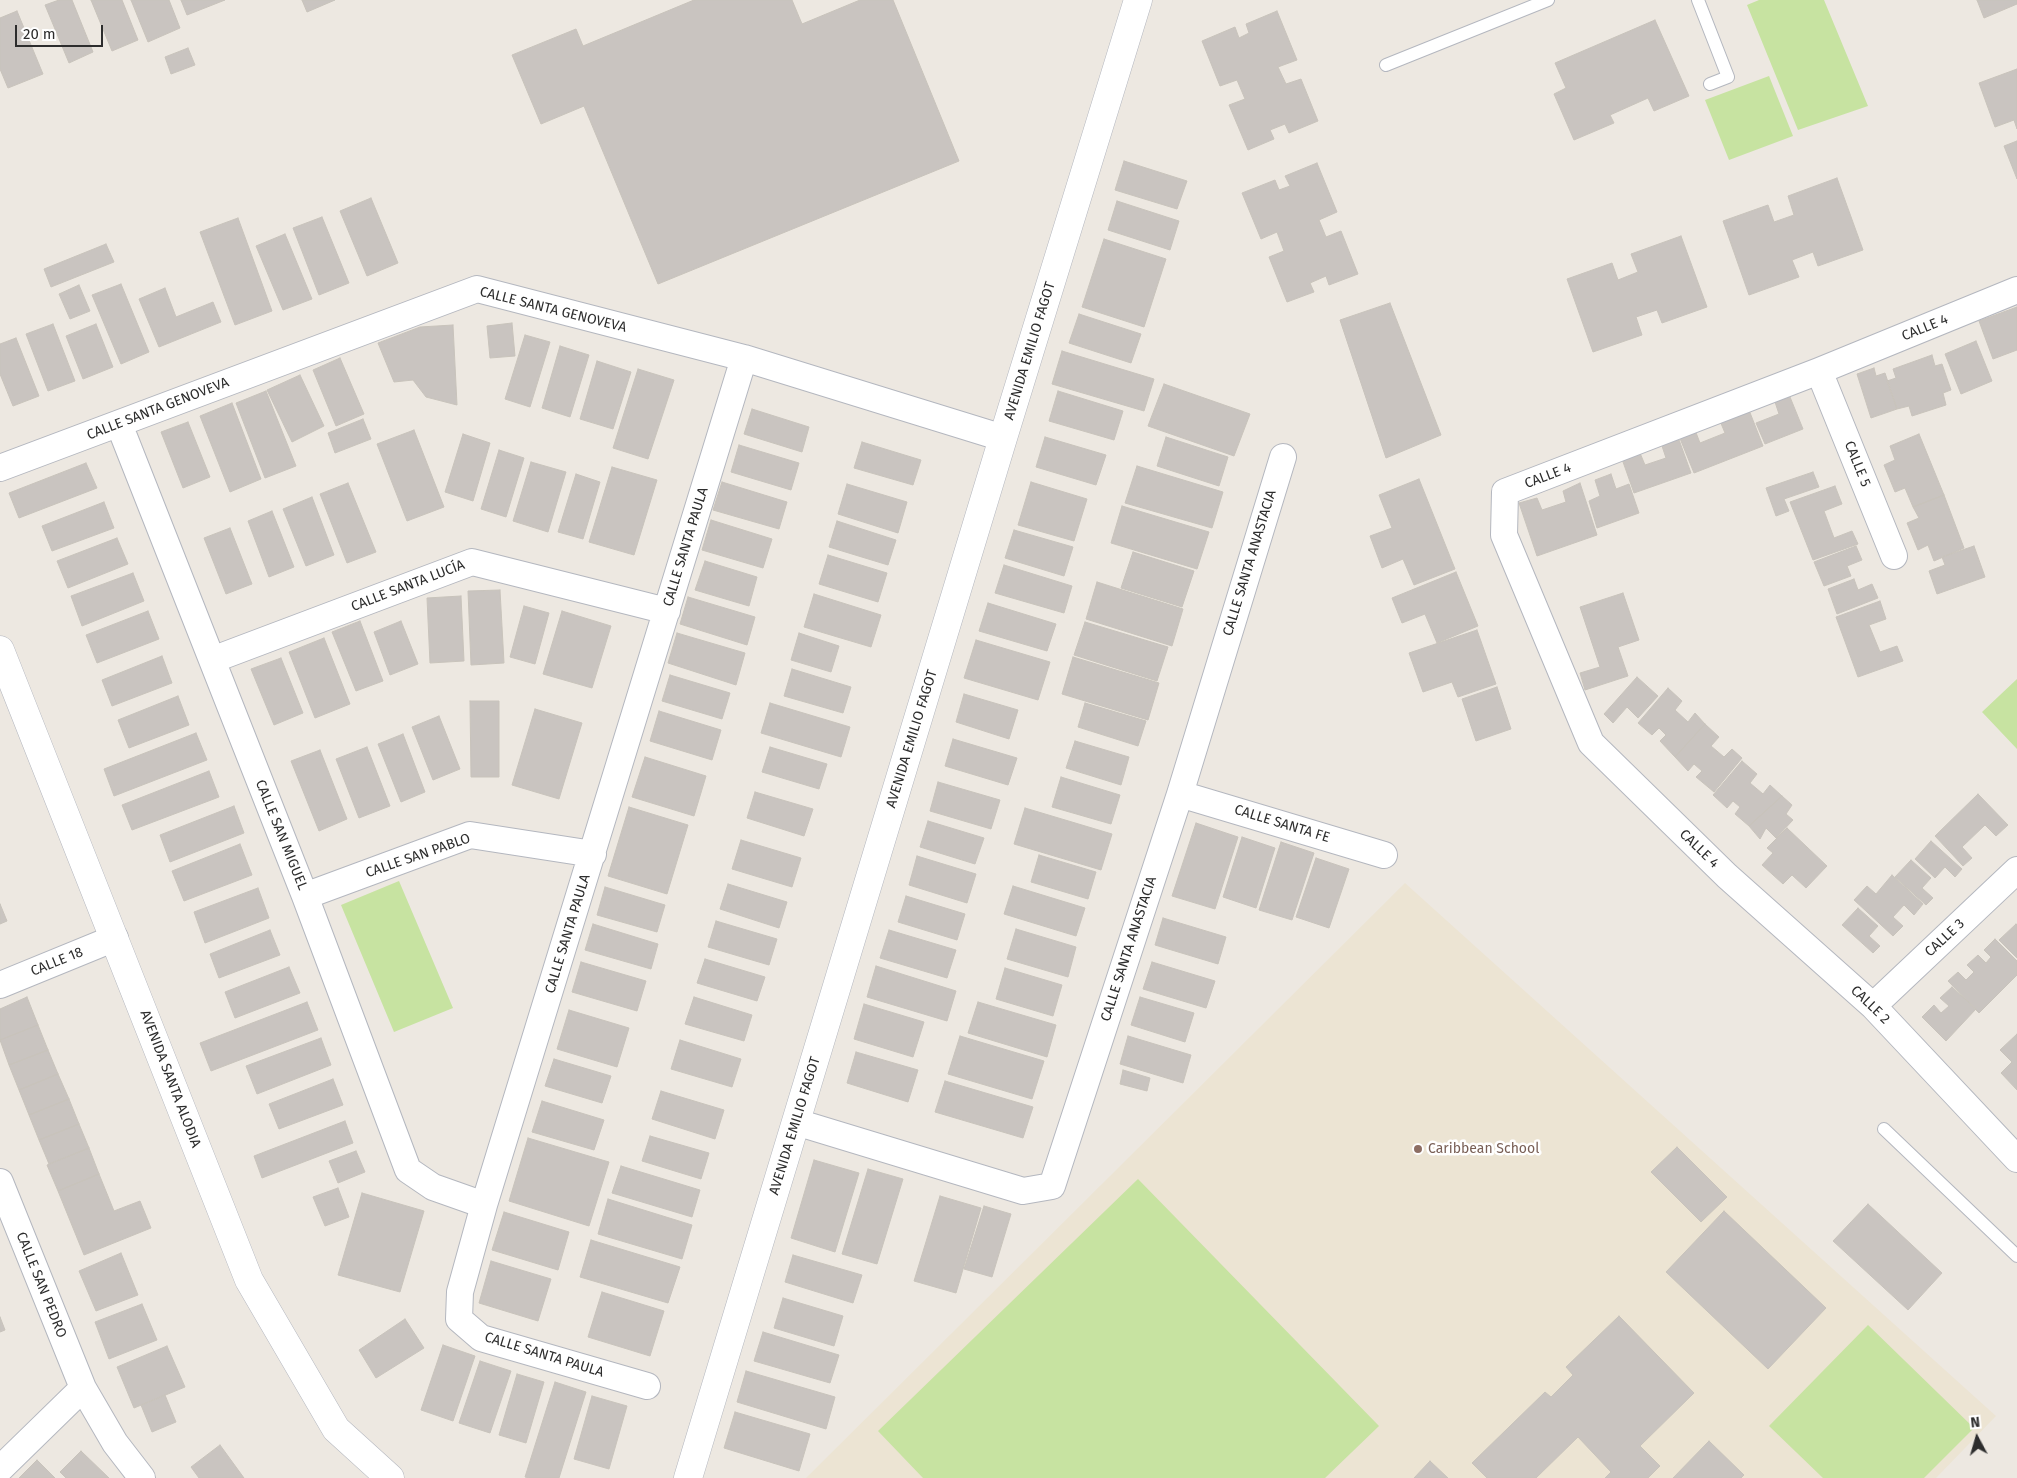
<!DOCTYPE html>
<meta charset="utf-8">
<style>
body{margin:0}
#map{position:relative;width:2017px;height:1478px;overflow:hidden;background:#ede8e1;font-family:"Fira Sans",sans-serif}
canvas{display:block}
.north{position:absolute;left:1952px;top:1413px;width:50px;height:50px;-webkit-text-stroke:4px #fff;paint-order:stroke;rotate:354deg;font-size:14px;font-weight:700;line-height:20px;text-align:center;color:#2d2d2d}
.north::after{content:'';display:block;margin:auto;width:18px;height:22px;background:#2d2d2d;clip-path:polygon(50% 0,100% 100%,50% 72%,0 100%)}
.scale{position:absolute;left:15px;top:25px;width:88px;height:22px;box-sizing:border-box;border:2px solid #2d2d2d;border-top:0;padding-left:6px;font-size:15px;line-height:18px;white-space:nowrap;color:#2d2d2d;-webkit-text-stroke:4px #fff;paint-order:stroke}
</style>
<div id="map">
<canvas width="2017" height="1478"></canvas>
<div class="north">N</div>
<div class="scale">20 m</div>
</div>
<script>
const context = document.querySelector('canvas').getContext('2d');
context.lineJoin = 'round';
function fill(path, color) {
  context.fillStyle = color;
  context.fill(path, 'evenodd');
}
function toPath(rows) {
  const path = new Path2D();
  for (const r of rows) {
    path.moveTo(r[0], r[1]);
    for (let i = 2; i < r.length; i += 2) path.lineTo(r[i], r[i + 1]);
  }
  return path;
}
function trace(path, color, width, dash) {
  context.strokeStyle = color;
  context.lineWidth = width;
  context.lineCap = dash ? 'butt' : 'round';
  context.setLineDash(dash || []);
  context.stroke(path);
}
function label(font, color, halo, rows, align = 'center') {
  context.font = font + ' "Fira Sans",sans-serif';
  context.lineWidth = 5;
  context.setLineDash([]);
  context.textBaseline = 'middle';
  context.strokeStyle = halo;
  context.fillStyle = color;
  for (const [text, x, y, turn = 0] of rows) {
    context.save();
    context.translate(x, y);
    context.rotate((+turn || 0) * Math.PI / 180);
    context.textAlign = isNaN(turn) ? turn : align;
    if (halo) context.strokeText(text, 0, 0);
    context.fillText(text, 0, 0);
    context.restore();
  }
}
fill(toPath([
 [1405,883,1996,1416,1936,1478,806,1478]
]), '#ece4d3');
fill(toPath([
 [1759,0,1824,0,1868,106,1798,130,1747,5],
 [1769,76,1793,136,1729,160,1705,100],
 [2017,679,2017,749,1982,712],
 [399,881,453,1008,394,1032,341,905],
 [1138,1179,1379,1426,1325,1478,923,1478,878,1431],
 [1868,1325,1974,1428,1924,1478,1823,1478,1769,1426]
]), '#c7e3a1');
const building = toPath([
 [59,0,72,0,93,52,69,63,45,5,59,0],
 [91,0,122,0,138,40,112,51,91,0],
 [131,0,169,0,180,28,148,42,131,0],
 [181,0,225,0,187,15,181,0],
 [302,0,335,0,307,12,302,0],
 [694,0,792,0,802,24,860,0,893,0,959,161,658,284,584,106,541,124,512,55,576,29,583,46,694,0],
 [1977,0,2017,0,2017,4,1984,18,1977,0],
 [17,11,43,74,8,88,0,69,0,18,17,11],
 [1277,11,1297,60,1278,67,1286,84,1301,79,1318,121,1289,133,1285,124,1270,130,1274,139,1248,150,1229,105,1245,99,1237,80,1220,86,1202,41,1235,27,1239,38,1249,33,1246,24,1277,11],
 [1655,20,1689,96,1654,111,1648,98,1610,115,1614,123,1574,140,1554,94,1566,88,1555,63,1655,20],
 [188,48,195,65,171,74,165,57,188,48],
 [2017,69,2017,129,2014,120,1995,127,1979,83,2017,69],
 [2017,141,2017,179,2004,146,2017,141],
 [1124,161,1187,181,1177,209,1115,190,1124,161],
 [1317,163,1337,212,1319,220,1326,237,1341,231,1358,274,1329,285,1326,276,1310,283,1314,292,1287,302,1269,257,1284,251,1277,232,1261,239,1242,193,1275,180,1279,190,1290,186,1285,176,1317,163],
 [1837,178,1863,250,1818,266,1813,252,1792,260,1799,277,1749,295,1723,221,1768,205,1774,222,1794,215,1788,196,1837,178],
 [371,198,398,263,367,276,340,211,371,198],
 [1117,201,1179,221,1170,250,1108,230,1117,201],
 [322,217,349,283,319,295,293,228,322,217],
 [238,218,272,311,235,325,200,232,238,218],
 [285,234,312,299,283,310,256,246,285,234],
 [1681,236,1707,307,1662,323,1657,310,1636,317,1642,335,1593,352,1567,279,1612,263,1618,280,1638,272,1631,254,1681,236],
 [1104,239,1166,259,1144,327,1082,307,1104,239],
 [106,244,114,262,51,287,44,269,106,244],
 [121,284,149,352,121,364,92,295,121,284],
 [79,285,90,311,70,319,59,294,79,285],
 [165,288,176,317,213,302,221,322,159,347,139,299,165,288],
 [1390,303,1441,435,1386,458,1340,320,1390,303],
 [2017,307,2017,350,1993,359,1979,321,2017,307],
 [1079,314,1141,334,1131,363,1069,343,1079,314],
 [512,323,515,356,490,358,487,326,512,323],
 [53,324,75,381,48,391,26,334,53,324],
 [96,324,113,367,83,379,66,336,96,324],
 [453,325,457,405,426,397,413,380,394,382,378,343,420,327,453,325],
 [525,335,550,342,530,407,505,399,525,335],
 [16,338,39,396,13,406,0,374,0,344,16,338],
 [1976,341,1992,381,1961,394,1945,354,1976,341],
 [560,346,589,355,570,417,542,408,560,346],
 [1062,351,1154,379,1144,411,1052,384,1062,351],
 [1932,355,1935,366,1942,364,1951,390,1943,393,1946,405,1912,416,1909,406,1897,409,1887,381,1896,378,1893,369,1932,355],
 [340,358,364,414,336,426,313,370,340,358],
 [597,361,631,372,613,429,580,419,597,361],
 [1874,368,1876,376,1885,373,1897,409,1871,418,1857,374,1874,368],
 [638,369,674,380,648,459,613,448,638,369],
 [300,375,324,426,292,442,267,390,300,375],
 [1164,384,1250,414,1234,456,1148,426,1164,384],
 [266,391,296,466,265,478,236,403,266,391],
 [1058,391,1123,411,1114,440,1049,421,1058,391],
 [1790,397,1803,429,1765,444,1756,423,1779,414,1775,402,1790,397],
 [232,403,261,479,230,492,200,416,232,403],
 [752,409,809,427,802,452,744,434,752,409],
 [1749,410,1763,446,1694,473,1679,436,1695,430,1700,443,1725,433,1720,421,1749,410],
 [363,419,371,439,335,453,328,433,363,419],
 [188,422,210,477,183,488,161,432,188,422],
 [414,430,444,507,407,521,377,444,414,430],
 [463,434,490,443,473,501,445,492,463,434],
 [1919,434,1944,495,1913,507,1905,488,1895,492,1884,465,1895,460,1890,446,1919,434],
 [1045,437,1106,455,1096,485,1036,467,1045,437],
 [1166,437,1228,457,1219,486,1157,466,1166,437],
 [1678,437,1691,473,1634,493,1622,459,1640,453,1645,465,1666,458,1661,443,1678,437],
 [862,442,921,460,913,485,854,468,862,442],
 [739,445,799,463,791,490,731,472,739,445],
 [499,450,524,458,506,517,481,509,499,450],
 [531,462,566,472,548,532,513,521,531,462],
 [86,463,97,488,19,518,9,493,86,463],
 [1137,466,1223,492,1212,528,1125,503,1137,466],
 [612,467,657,480,634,555,589,542,612,467],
 [1813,472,1819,487,1784,499,1789,511,1776,516,1766,488,1813,472],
 [576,474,600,482,583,539,558,532,576,474],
 [1611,474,1616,489,1629,484,1639,513,1597,528,1589,501,1600,496,1595,480,1611,474],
 [1419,479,1455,569,1414,585,1403,559,1382,568,1370,536,1392,528,1379,495,1419,479],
 [722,482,787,502,779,529,713,510,722,482],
 [1031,482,1087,499,1074,541,1018,525,1031,482],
 [348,483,376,552,347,563,320,494,348,483],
 [1580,483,1597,535,1537,556,1519,503,1537,498,1542,510,1566,502,1563,491,1580,483],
 [847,484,907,502,898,533,838,514,847,484],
 [1835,486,1842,504,1824,511,1834,538,1852,531,1858,544,1813,560,1790,502,1835,486],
 [1944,495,1964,548,1934,561,1928,545,1918,550,1907,523,1919,518,1913,507,1944,495],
 [312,497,334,555,306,566,283,509,312,497],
 [104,502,114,528,52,551,42,526,104,502],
 [1122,506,1209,532,1197,569,1111,543,1122,506],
 [272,511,294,567,269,577,248,521,272,511],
 [711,520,772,539,763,568,702,550,711,520],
 [837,521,896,540,888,565,829,547,837,521],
 [230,528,252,584,226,594,204,538,230,528],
 [1014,530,1073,547,1064,576,1005,558,1014,530],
 [117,538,128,564,68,588,57,561,117,538],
 [1856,546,1862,560,1847,566,1851,576,1824,586,1814,562,1856,546],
 [1974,546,1985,577,1937,594,1929,571,1945,565,1942,557,1974,546],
 [1133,552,1194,571,1182,607,1121,588,1133,552],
 [828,555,887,573,878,602,819,584,828,555],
 [705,561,757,577,749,606,695,590,705,561],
 [1004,565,1072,586,1064,613,995,593,1004,565],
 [1456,572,1478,626,1437,643,1425,614,1402,623,1392,598,1456,572],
 [133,573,144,601,82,626,71,596,133,573],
 [1854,579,1858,590,1872,584,1878,598,1837,614,1828,589,1854,579],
 [1097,582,1183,609,1172,646,1086,619,1097,582],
 [500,590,504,663,471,665,468,591,500,590],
 [1623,593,1639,640,1618,647,1628,676,1585,690,1580,673,1600,667,1580,607,1623,593],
 [814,594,881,615,871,647,804,627,814,594],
 [461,596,464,661,430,663,427,598,461,596],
 [688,597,755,617,747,645,680,624,688,597],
 [1880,601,1886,619,1869,625,1880,652,1897,646,1903,661,1858,677,1836,617,1880,601],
 [988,603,1056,624,1047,651,979,631,988,603],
 [524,606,549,613,535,664,510,657,524,606],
 [148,611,159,639,97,663,86,635,148,611],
 [562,611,611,626,592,688,543,674,562,611],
 [360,621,383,681,356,691,332,632,360,621],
 [401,621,418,664,390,675,374,632,401,621],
 [1085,622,1168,647,1157,681,1074,655,1085,622],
 [1477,630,1496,684,1458,697,1452,682,1423,692,1409,653,1477,630],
 [677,633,745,653,736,685,668,663,677,633],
 [799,633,839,646,831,672,791,660,799,633],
 [324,638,350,704,315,718,289,652,324,638],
 [976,640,1050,662,1038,700,964,678,976,640],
 [162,656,172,683,112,706,102,680,162,656],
 [1073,657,1159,683,1148,720,1062,694,1073,657],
 [281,658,303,713,274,725,251,669,281,658],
 [792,669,851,687,843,713,784,696,792,669],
 [670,675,730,693,722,719,662,701,670,675],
 [1637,677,1658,696,1638,718,1627,707,1613,723,1604,714,1637,677],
 [1497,687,1511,729,1476,741,1462,699,1497,687],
 [1668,688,1682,701,1675,710,1688,722,1695,713,1705,724,1675,757,1660,741,1666,735,1659,728,1652,735,1638,723,1668,688],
 [964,694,1018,710,1009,739,956,722,964,694],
 [178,696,189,725,129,748,118,720,178,696],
 [470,701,499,701,499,777,471,777,470,701],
 [770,703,850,727,841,757,761,733,770,703],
 [1085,703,1146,721,1138,746,1078,727,1085,703],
 [535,709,582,723,559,799,512,785,535,709],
 [659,711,721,730,712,760,650,741,659,711],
 [439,716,460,769,433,780,412,727,439,716],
 [1705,724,1719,737,1711,746,1724,757,1732,749,1742,758,1714,792,1696,777,1702,771,1694,764,1688,771,1675,757,1705,724],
 [196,733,207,760,114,796,104,769,196,733],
 [403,734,425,792,401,802,378,744,403,734],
 [953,739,1017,758,1008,785,945,766,953,739],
 [1075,741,1129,757,1121,785,1066,768,1075,741],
 [367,747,390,806,359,818,336,759,367,747],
 [770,747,827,764,819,789,762,772,770,747],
 [320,750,347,819,319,831,291,761,320,750],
 [645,757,706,776,694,816,632,797,645,757],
 [1742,761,1757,774,1750,783,1763,794,1770,785,1782,796,1749,826,1735,814,1740,807,1733,801,1727,808,1713,795,1742,761],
 [209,771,219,797,132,830,122,805,209,771],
 [1061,777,1120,795,1111,824,1052,807,1061,777],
 [938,782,1000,800,991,829,930,811,938,782],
 [755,792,813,809,804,836,747,818,755,792],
 [1978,794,2008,825,1996,836,1985,825,1962,847,1972,858,1963,866,1935,836,1978,794],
 [1782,796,1792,805,1786,814,1793,820,1776,838,1766,828,1760,839,1749,826,1782,796],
 [234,806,244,833,170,862,160,835,234,806],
 [629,807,688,825,667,894,608,876,629,807],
 [1025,808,1112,834,1101,870,1014,844,1025,808],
 [928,821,984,838,975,864,920,847,928,821],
 [1196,823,1238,837,1215,909,1172,896,1196,823],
 [1787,828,1827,866,1806,888,1792,875,1783,884,1762,865,1773,853,1767,848,1787,828],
 [1242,837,1275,848,1256,908,1223,897,1242,837],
 [741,840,801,858,792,887,732,869,741,840],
 [1931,841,1962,869,1955,877,1945,867,1935,878,1915,859,1931,841],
 [1281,842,1314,853,1292,920,1259,910,1281,842],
 [240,844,252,875,184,901,172,871,240,844],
 [1039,855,1096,872,1088,899,1031,882,1039,855],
 [917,856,976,874,967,903,909,885,917,856],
 [1316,858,1349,869,1329,928,1296,917,1316,858],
 [1911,860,1931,878,1922,888,1933,898,1926,905,1895,877,1911,860],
 [1892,875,1923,904,1914,915,1904,905,1893,917,1903,926,1893,936,1854,900,1867,886,1876,894,1892,875],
 [728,884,787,902,779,928,720,909,728,884],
 [1013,886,1085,908,1076,936,1004,914,1013,886],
 [605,887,665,905,657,932,597,915,605,887],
 [258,888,269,918,205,943,194,912,258,888],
 [906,896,965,914,957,940,898,922,906,896],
 [0,904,7,921,0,924,0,904],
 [1858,908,1878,926,1869,936,1880,946,1873,953,1842,925,1858,908],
 [1163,918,1226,937,1218,964,1155,945,1163,918],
 [716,921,777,939,769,965,708,947,716,921],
 [593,924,658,944,651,969,585,950,593,924],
 [2016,924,2017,925,2017,958,1999,940,2016,924],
 [1016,929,1076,947,1068,977,1007,959,1016,929],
 [270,930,280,955,219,978,210,954,270,930],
 [889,930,956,950,947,978,880,958,889,930],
 [1995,939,2017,961,2017,975,1979,1013,1948,981,1958,972,1966,980,1974,972,1967,965,1978,955,1986,963,1991,957,1984,950,1995,939],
 [705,959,765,977,757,1001,697,983,705,959],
 [581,962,646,981,637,1011,572,992,581,962],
 [1152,962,1215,981,1206,1008,1143,989,1152,962],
 [876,966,956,991,947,1021,867,997,876,966],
 [289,967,300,993,235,1018,225,992,289,967],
 [1005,968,1062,985,1053,1016,996,999,1005,968],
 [1952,987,1976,1009,1946,1041,1922,1017,1934,1005,1941,1013,1949,1006,1940,998,1952,987],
 [27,997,38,1025,0,1040,0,1009,27,997],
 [694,997,752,1015,744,1041,685,1024,694,997],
 [1140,997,1194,1013,1185,1042,1131,1025,1140,997],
 [307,1002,318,1030,211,1071,200,1043,307,1002],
 [978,1002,1056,1025,1047,1057,968,1033,978,1002],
 [864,1004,924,1022,913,1057,854,1039,864,1004],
 [569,1010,629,1028,617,1067,557,1049,569,1010],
 [38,1025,48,1050,9,1065,0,1040,38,1025],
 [2017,1034,2017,1090,2001,1073,2012,1062,2000,1050,2017,1034],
 [960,1036,1044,1061,1032,1099,948,1074,960,1036],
 [1128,1036,1191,1055,1183,1083,1120,1064,1128,1036],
 [321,1038,331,1065,257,1094,246,1066,321,1038],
 [680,1040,741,1059,732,1087,671,1069,680,1040],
 [48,1050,58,1074,19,1090,9,1065,48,1050],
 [856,1052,918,1070,908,1102,847,1083,856,1052],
 [554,1059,611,1076,602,1103,545,1086,554,1059],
 [1123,1070,1150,1078,1147,1091,1120,1084,1123,1070],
 [58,1074,69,1099,29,1115,19,1090,58,1074],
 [333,1079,343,1105,279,1129,269,1104,333,1079],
 [945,1081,1033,1107,1023,1138,935,1112,945,1081],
 [661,1091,724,1110,715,1139,652,1119,661,1091],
 [69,1099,79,1124,39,1140,29,1115,69,1099],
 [542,1101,604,1120,594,1150,532,1132,542,1101],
 [345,1121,353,1143,262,1178,254,1156,345,1121],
 [79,1124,89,1148,49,1164,39,1140,79,1124],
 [650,1136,709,1153,701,1179,642,1161,650,1136],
 [528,1138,609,1162,589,1226,509,1201,528,1138],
 [1677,1147,1727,1197,1701,1222,1651,1172,1677,1147],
 [89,1148,99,1174,58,1191,47,1165,89,1148],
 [356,1151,365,1172,338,1183,329,1161,356,1151],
 [814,1160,859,1173,835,1252,791,1238,814,1160],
 [621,1166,700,1190,692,1217,612,1193,621,1166],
 [868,1169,903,1179,877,1264,842,1254,868,1169],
 [99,1174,114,1211,140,1201,151,1228,84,1255,58,1191,99,1174],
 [338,1188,349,1217,325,1226,313,1197,338,1188],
 [362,1193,424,1211,400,1292,338,1275,362,1193],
 [940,1196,981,1208,956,1293,914,1281,940,1196],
 [608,1199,692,1225,682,1259,598,1234,608,1199],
 [1868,1204,1942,1273,1908,1310,1833,1241,1868,1204],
 [984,1206,1011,1214,992,1277,964,1269,984,1206],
 [1724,1211,1826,1308,1768,1369,1666,1272,1724,1211],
 [504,1212,569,1232,558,1270,492,1250,504,1212],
 [591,1240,680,1267,668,1303,580,1277,591,1240],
 [121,1253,138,1295,96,1311,79,1271,121,1253],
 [793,1255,862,1275,853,1303,785,1282,793,1255],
 [491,1261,551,1279,538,1321,479,1303,491,1261],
 [602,1292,664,1311,650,1356,588,1337,602,1292],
 [783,1298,843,1316,834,1346,774,1328,783,1298],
 [142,1304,157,1340,109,1359,95,1322,142,1304],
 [1619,1316,1694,1393,1640,1446,1660,1466,1648,1478,1605,1478,1611,1472,1578,1437,1536,1478,1487,1478,1472,1463,1545,1392,1551,1397,1573,1375,1566,1367,1619,1316],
 [0,1317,5,1330,0,1332,0,1317],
 [405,1319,424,1348,376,1378,359,1350,405,1319],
 [763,1332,839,1355,830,1383,754,1361,763,1332],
 [443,1345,475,1356,453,1421,421,1410,443,1345],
 [167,1346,185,1387,134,1408,117,1367,167,1346],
 [480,1361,511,1371,490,1433,459,1423,480,1361],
 [746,1371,835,1397,826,1429,737,1402,746,1371],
 [517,1374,544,1382,526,1443,499,1435,517,1374],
 [555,1382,586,1392,559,1478,529,1478,525,1477,555,1382],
 [165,1395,176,1422,152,1432,141,1405,165,1395],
 [592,1396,627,1406,609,1469,574,1459,592,1396],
 [735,1412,810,1434,799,1471,724,1448,735,1412],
 [1709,1441,1744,1475,1741,1478,1673,1478,1709,1441],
 [220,1445,244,1478,199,1478,191,1467,220,1445],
 [81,1451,109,1478,66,1478,60,1472,81,1451],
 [37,1460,55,1478,19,1478,37,1460],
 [1430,1461,1448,1478,1414,1478,1430,1461]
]);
fill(building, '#c9c4c0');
trace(building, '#c8c3bb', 1);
const lane = toPath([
 [1698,0,1728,77,1710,84],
 [1386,65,1548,0],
 [1884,1129,2017,1256]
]);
const street = toPath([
 [2017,290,1819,371,1505,492,1504,535,1591,743,1727,876,1873,1006,2017,1159],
 [1819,371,1894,556],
 [119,424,305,896,408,1170,433,1187,484,1205],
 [0,468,477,289,744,358,1003,438],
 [212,660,472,562,667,611],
 [1180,794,1384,855],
 [305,896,470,835,593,854],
 [0,985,115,938],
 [1873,1006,2017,870],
 [796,1122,1023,1191,1052,1186,1180,794,1283,457],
 [0,1182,83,1388,115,1443,142,1478],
 [647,1386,481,1338,459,1319,460,1292,484,1205,744,358],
 [0,1469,83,1388]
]);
const secondary = toPath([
 [0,650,249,1280,336,1429,390,1478],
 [688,1478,1003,438,1138,0]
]);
trace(lane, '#b4b7bf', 14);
trace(street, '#b4b7bf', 28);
trace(secondary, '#b4b7bf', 29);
trace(lane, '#fff', 12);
trace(street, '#fff', 26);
trace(secondary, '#fff', 28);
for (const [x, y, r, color] of [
 [1418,1149,5,"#8d6e63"]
]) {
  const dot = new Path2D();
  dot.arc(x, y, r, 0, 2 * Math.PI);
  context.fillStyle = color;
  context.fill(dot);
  trace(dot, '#fff', 2);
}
label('14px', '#2d2d2d', '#fff', [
 ["CALLE SANTA GENOVEVA",553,310,14],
 ["CALLE 4",1925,328,-22],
 ["AVENIDA EMILIO FAGOT",1030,351,-73],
 ["CALLE SANTA GENOVEVA",158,409,-21],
 ["CALLE 5",1857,464,68],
 ["CALLE 4",1548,476,-21],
 ["CALLE SANTA PAULA",686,547,-73],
 ["CALLE SANTA ANASTACIA",1250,563,-73],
 ["CALLE SANTA LUCÍA",408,586,-21],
 ["AVENIDA EMILIO FAGOT",912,739,-73],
 ["CALLE SANTA FE",1282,824,17],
 ["CALLE SAN MIGUEL",281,835,68],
 ["CALLE 4",1699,849,44],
 ["CALLE SAN PABLO",418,856,-19],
 ["CALLE SANTA PAULA",568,934,-73],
 ["CALLE 3",1945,938,-43],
 ["CALLE SANTA ANASTACIA",1129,949,-72],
 ["CALLE 18",57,962,-22],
 ["CALLE 2",1870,1005,44],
 ["AVENIDA SANTA ALODIA",170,1079,69],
 ["AVENIDA EMILIO FAGOT",795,1126,-73],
 ["CALLE SAN PEDRO",41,1285,68],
 ["CALLE SANTA PAULA",544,1355,17]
]);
label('14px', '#785e54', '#fff', [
 ["Caribbean School",1428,1149]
], 'left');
</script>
